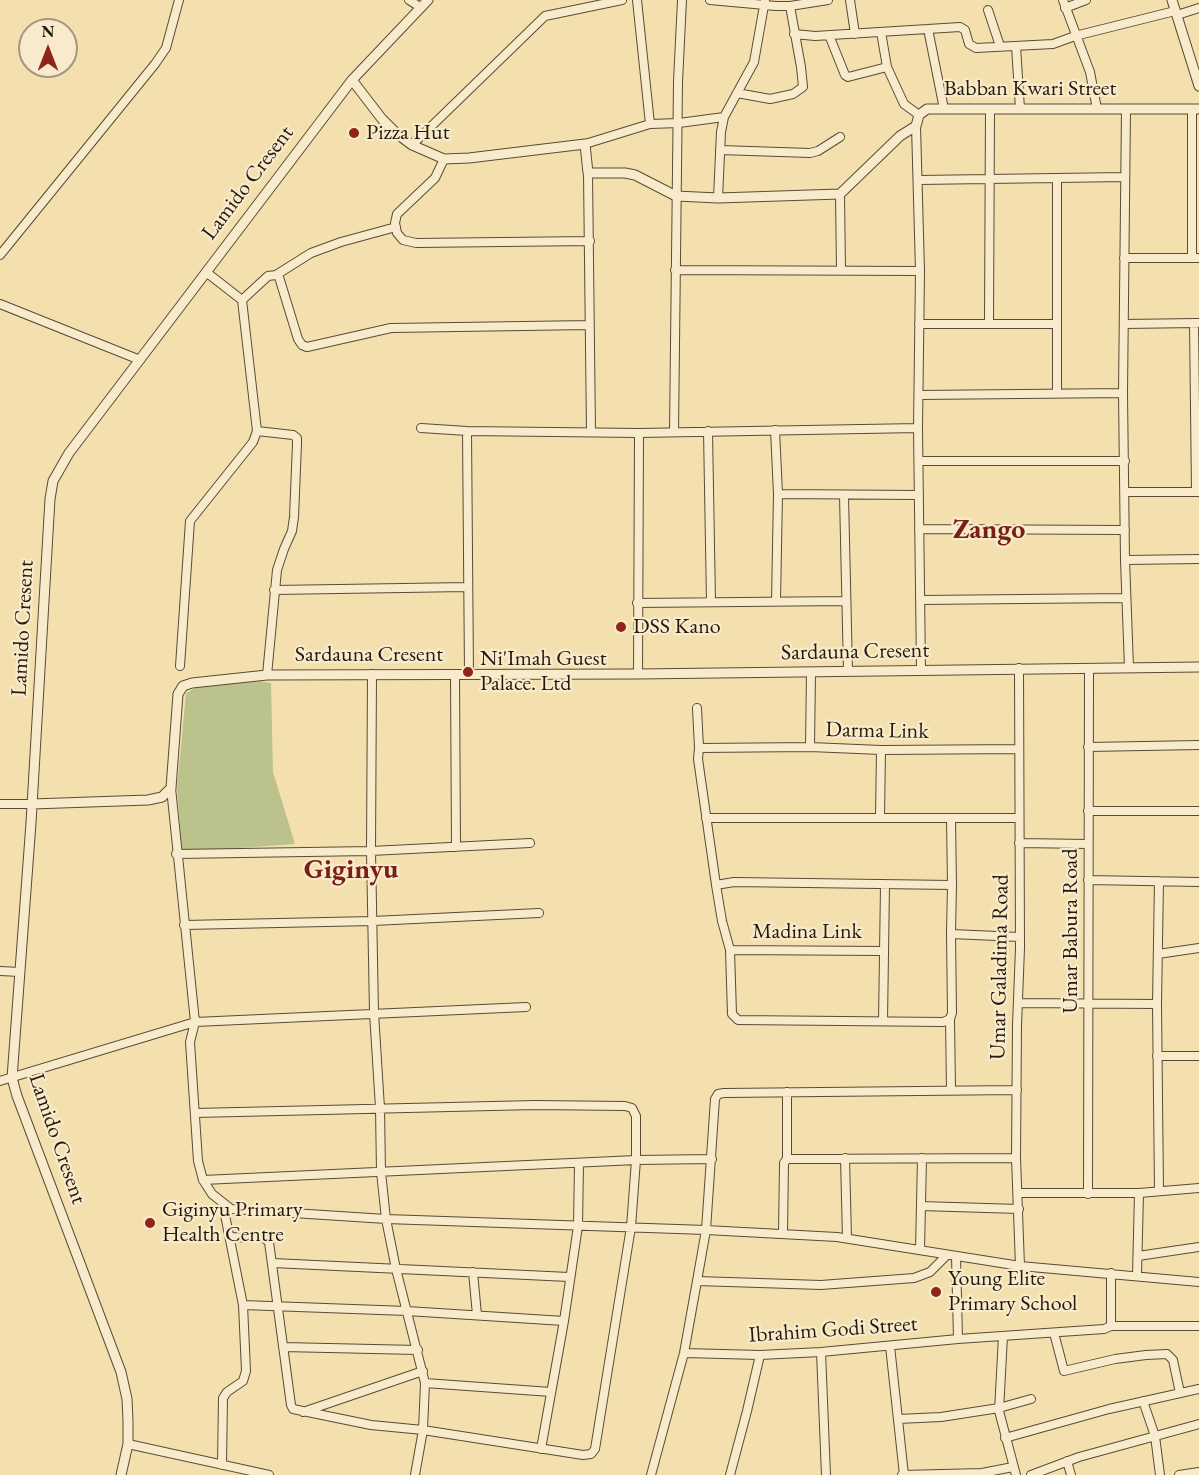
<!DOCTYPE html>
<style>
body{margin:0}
#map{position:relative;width:1199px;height:1475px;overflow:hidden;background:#f4e0af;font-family:"EB Garamond",serif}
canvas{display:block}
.north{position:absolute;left:18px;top:18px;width:60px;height:60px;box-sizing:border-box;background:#f8ebcb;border:2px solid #a4977f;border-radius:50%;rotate:0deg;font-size:16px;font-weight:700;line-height:24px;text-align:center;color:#25190c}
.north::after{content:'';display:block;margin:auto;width:21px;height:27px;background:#8f2418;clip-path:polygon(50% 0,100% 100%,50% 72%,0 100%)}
</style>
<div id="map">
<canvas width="1199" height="1475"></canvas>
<div class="north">N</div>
</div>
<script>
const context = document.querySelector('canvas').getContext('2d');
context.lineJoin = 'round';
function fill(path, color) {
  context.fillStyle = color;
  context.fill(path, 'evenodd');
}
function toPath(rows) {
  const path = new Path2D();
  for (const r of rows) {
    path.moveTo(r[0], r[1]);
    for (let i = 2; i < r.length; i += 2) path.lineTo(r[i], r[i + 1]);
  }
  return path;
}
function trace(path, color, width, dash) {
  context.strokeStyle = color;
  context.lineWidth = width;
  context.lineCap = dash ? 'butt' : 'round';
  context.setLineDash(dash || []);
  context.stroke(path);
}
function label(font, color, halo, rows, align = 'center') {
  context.font = font + ' "EB Garamond",serif';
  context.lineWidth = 4.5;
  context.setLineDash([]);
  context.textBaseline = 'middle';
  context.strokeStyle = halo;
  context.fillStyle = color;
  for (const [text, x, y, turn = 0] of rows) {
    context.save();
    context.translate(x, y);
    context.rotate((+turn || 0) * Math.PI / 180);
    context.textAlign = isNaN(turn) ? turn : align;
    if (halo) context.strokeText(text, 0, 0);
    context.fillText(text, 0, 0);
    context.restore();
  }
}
fill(toPath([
 [258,681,271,683,273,772,295,844,182,852,177,789,186,693,197,687]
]), '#bbc28b');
const minor = toPath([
 [409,0,420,7],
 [637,0,650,124],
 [710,0,776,6,790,6,828,0],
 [850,0,855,34],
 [1063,0,1090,72,1097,109],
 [1065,8,1086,0],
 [988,10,1000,46],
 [1177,15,1199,8],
 [928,29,944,109],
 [881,32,887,67,904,104,919,115],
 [794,34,815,36,960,27,965,30,969,44,976,48,1053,44,1075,36,1175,11],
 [829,35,845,75,848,77,887,67],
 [1016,46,1020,109],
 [737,93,770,99,793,94,803,87,801,67,790,6],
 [1126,109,1123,393,1125,560,1129,667],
 [916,126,920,271,918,428,921,670],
 [585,144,650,124,679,123,724,117],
 [412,145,545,16,622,0],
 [720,150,810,153,818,151,840,137],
 [444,159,435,178,397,214,395,223,397,233,403,240,416,243,590,241],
 [588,173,591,432],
 [1057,178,1057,393],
 [919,180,1124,177],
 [840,194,841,270],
 [718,198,721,132,724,117,754,62,765,0],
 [0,255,155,64,166,48,179,0],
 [1124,258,1199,258],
 [1192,258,1192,109],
 [675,270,920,271],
 [276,275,279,277,298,339,302,345,307,347,391,328,589,325],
 [242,300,268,276,276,275,311,253,341,242,396,227],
 [0,304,140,360],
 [989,323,990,109],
 [1194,323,1196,492],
 [919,324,1057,324],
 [1124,324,1198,323],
 [919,395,1123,393],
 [421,428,467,431,639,433,918,428],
 [775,430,778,494,776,601],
 [257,431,293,435,297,438,297,444,294,517,292,531,284,549,277,570,267,675],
 [467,431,469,674],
 [708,431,711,602],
 [674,432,678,82,682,0],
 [919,461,1125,461],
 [1125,492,1199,492],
 [778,494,919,495],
 [844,496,848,671],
 [919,529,1125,530],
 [1125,560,1199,559],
 [274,590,467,587],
 [920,600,1126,598],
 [637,603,846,601],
 [180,666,190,521,253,442,257,431,242,300,206,272],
 [1019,668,1020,948,1017,1025,1016,1158,1020,1266],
 [811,672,810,747,881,750,1019,749],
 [372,674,371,851,374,1013,380,1108,381,1172,386,1219,396,1269,425,1383,423,1430,415,1475],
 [455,674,456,847],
 [638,674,639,433],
 [697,708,699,748,698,759,716,885],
 [1088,747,1199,745],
 [699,748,810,747],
 [881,750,880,818,1019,818],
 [171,788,195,1022,190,1042,198,1161,203,1180,212,1194,231,1209,386,1219,706,1230,837,1237,1020,1266,1199,1282],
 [0,804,32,804],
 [1088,811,1199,811],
 [706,818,880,818],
 [951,819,952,885,951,934,952,1013,950,1019,943,1022,738,1020,732,1014,730,950,722,921,716,885,734,882,952,885],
 [1019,843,1088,844],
 [176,854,371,851,530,843],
 [1088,880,1199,882],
 [1159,881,1157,1004,1159,1191],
 [184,925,373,921,539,913],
 [951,934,1020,937],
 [730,950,883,951],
 [1158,954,1199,948],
 [0,971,20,972],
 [1018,1003,1157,1004],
 [950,1019,951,1090],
 [883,1021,885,885],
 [1157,1056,1199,1056],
 [0,1081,195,1022,526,1007],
 [787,1092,787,1159],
 [195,1113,535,1105,625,1106,632,1108,636,1116,636,1160,631,1227,595,1449,591,1454,583,1455,423,1430,371,1425,293,1409,291,1405,269,1242,264,1238,230,1237],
 [845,1158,847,1238],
 [203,1180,636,1160,712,1159],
 [1018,1193,1139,1193,1199,1188],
 [1088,1194,1089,668],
 [921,1206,1019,1209],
 [783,1234,784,1163,787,1159,1016,1158],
 [920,1250,922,1158],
 [1138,1256,1199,1247],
 [956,1257,958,1339],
 [273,1263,569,1277],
 [473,1272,477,1315],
 [1137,1275,1139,1193],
 [697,1281,821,1285,914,1278,930,1272,947,1255],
 [243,1305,407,1311,564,1321],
 [1111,1326,1199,1326],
 [1054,1333,1064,1371,1115,1359,1146,1355,1167,1354,1173,1360,1180,1393],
 [1003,1336,999,1411,1016,1475],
 [890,1346,904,1475],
 [283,1347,418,1350],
 [821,1352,826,1475],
 [684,1353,760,1355,821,1352,958,1339,1104,1329,1111,1326,1111,1273],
 [425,1383,551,1392],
 [1143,1401,1155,1436,1160,1475],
 [303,1412,423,1371],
 [898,1419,941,1417,999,1408,1031,1399],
 [1005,1438,1109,1409,1199,1389],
 [128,1444,269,1475],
 [541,1449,564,1321,578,1226,579,1163],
 [1067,1461,1071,1475],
 [222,1465,223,1398,227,1392,243,1381,246,1371,243,1305,223,1205],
 [651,1475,684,1353,697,1281,706,1230,715,1099,718,1094,724,1093,1017,1090],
 [730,1475,747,1411,760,1355],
 [902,1475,982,1473,1013,1467],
 [1031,1475,1079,1457,1199,1424],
 [1179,1475,1199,1472]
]);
const tertiary = toPath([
 [1172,0,1199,86],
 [352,80,382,119,396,133,412,145,444,159,469,158,585,144,588,173,625,173,635,175,676,196,718,198,840,194,900,136,916,126,919,115,927,109,1199,109],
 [32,804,148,800,162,797,171,788,178,694,183,686,192,683,267,675,638,674,1199,667],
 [121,1475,128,1444,128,1421,127,1399,121,1372,17,1096,12,1078,31,823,50,499,53,481,69,453,352,80,428,0]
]);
trace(minor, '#594b35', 10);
trace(tertiary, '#594b35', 11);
trace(minor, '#f8ebcb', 8);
trace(tertiary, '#f8ebcb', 9);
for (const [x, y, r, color] of [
 [354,133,6,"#8f2418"],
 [621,627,6,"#8f2418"],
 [468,672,6,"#8f2418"],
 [150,1223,6,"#8f2418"],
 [936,1292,6,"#8f2418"]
]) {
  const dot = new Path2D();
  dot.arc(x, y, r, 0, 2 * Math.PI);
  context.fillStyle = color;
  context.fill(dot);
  trace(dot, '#f8ebcb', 2);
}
label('22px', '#25190c', '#f8ebcb', [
 ["Babban Kwari Street",1030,89],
 ["Lamido Cresent",248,183,-53],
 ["Lamido Cresent",23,628,-87],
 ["Sardauna Cresent",855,652,-1],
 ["Sardauna Cresent",369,655],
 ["Darma Link",877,731,1],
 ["Umar Babura Road",1071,931,-90],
 ["Madina Link",807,932],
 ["Umar Galadima Road",1000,967,-89],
 ["Lamido Cresent",57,1139,71],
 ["Ibrahim Godi Street",833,1330,-4]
]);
label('22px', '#25190c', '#f8ebcb', [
 ["Pizza Hut",366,133],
 ["DSS Kano",633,627],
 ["Ni'Imah Guest",480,659],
 ["Palace. Ltd",480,684],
 ["Giginyu Primary",162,1210],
 ["Health Centre",162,1235],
 ["Young Elite",948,1279],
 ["Primary School",948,1304]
], 'left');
label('bold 28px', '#7a1f14', '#f8ebcb', [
 ["Zango",989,530],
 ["Giginyu",351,870]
]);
</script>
